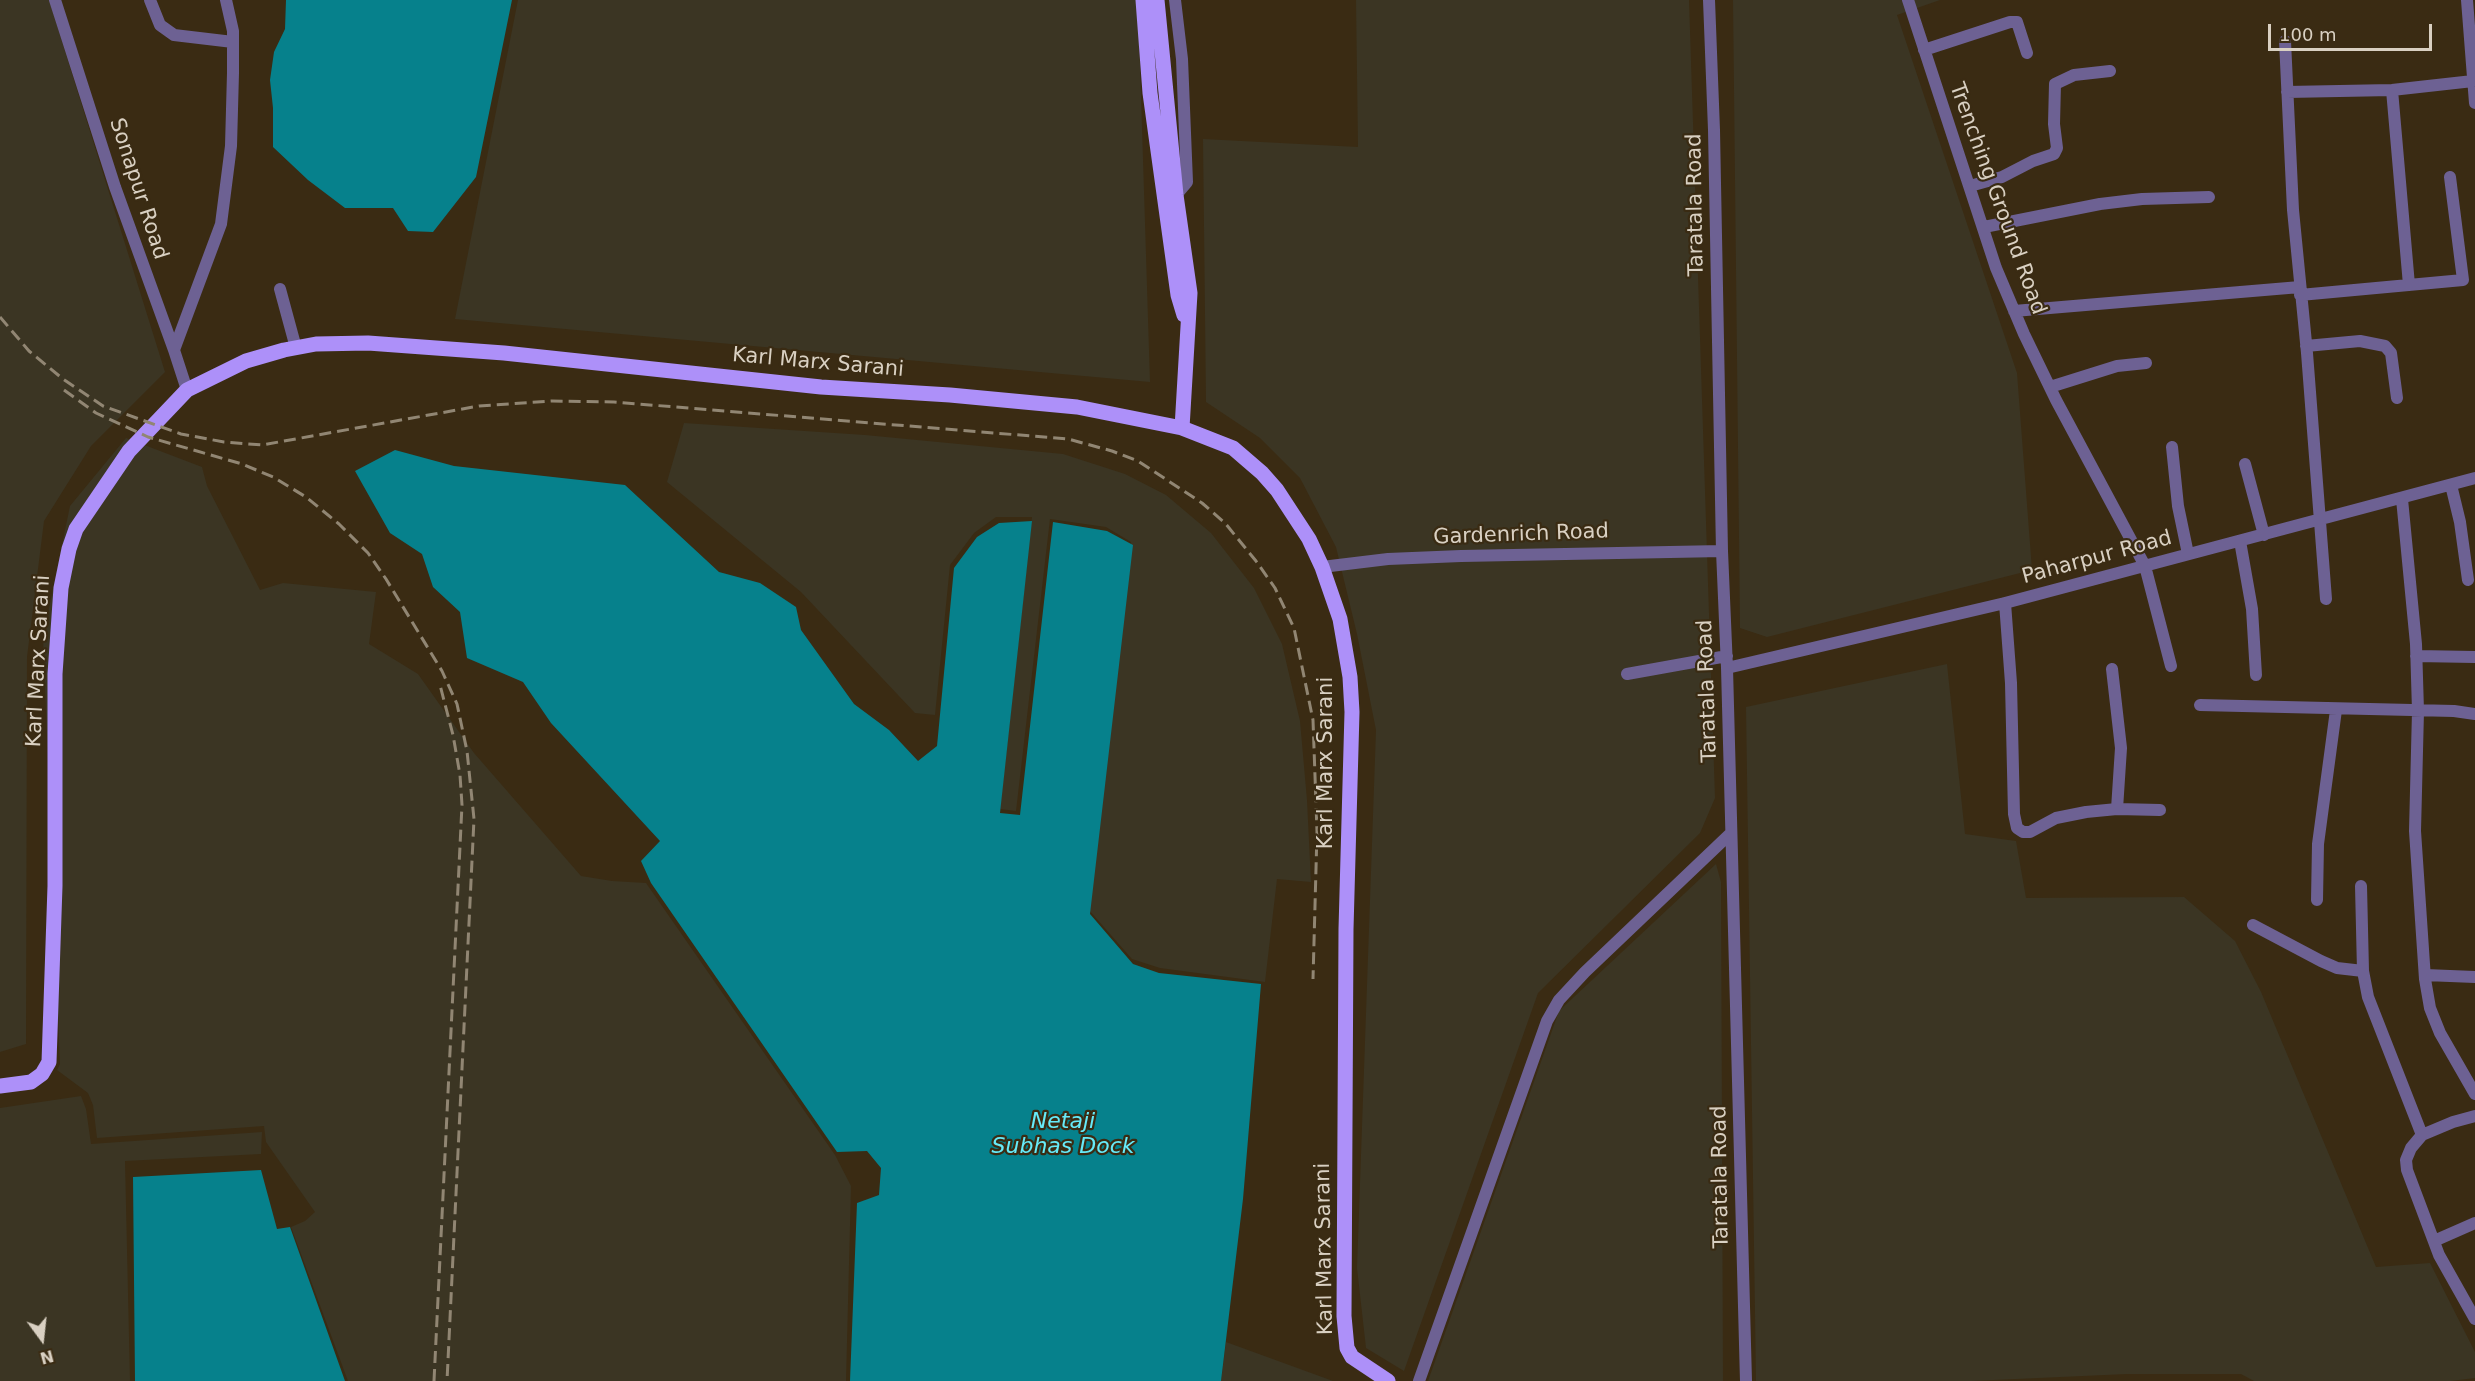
<!DOCTYPE html>
<style>
body{margin:0}
#map{position:relative;width:2475px;height:1381px;overflow:hidden;background:#3a2b13;font-family:"DejaVu Sans",sans-serif}
canvas{display:block}
.north{position:absolute;left:12px;top:1309px;width:60px;height:60px;-webkit-text-stroke:4px #3a2b13;paint-order:stroke;rotate:165deg;font-size:16px;font-weight:700;line-height:24px;text-align:center;color:#d9d0c2}
.north::after{content:'';display:block;margin:auto;width:21px;height:27px;background:#d9d0c2;clip-path:polygon(50% 0,100% 100%,50% 72%,0 100%)}
.scale{position:absolute;left:2268px;top:24px;width:164px;height:27px;box-sizing:border-box;border:3px solid #d9d0c2;border-top:0;padding-left:8px;font-size:18px;line-height:21px;white-space:nowrap;color:#d9d0c2;-webkit-text-stroke:4px #3a2b13;paint-order:stroke}
</style>
<div id="map">
<canvas width="2475" height="1381"></canvas>
<div class="north">N</div>
<div class="scale">100 m</div>
</div>
<script>
const context = document.querySelector('canvas').getContext('2d');
context.lineJoin = 'round';
function fill(path, color) {
  context.fillStyle = color;
  context.fill(path, 'evenodd');
}
function toPath(rows) {
  const path = new Path2D();
  for (const r of rows) {
    path.moveTo(r[0], r[1]);
    for (let i = 2; i < r.length; i += 2) path.lineTo(r[i], r[i + 1]);
  }
  return path;
}
function trace(path, color, width, dash) {
  context.strokeStyle = color;
  context.lineWidth = width;
  context.lineCap = dash ? 'butt' : 'round';
  context.setLineDash(dash || []);
  context.stroke(path);
}
function label(font, color, halo, rows, align = 'center') {
  context.font = font + ' "DejaVu Sans",sans-serif';
  context.lineWidth = 4.5;
  context.setLineDash([]);
  context.textBaseline = 'middle';
  context.strokeStyle = halo;
  context.fillStyle = color;
  for (const [text, x, y, turn = 0] of rows) {
    context.save();
    context.translate(x, y);
    context.rotate((+turn || 0) * Math.PI / 180);
    context.textAlign = isNaN(turn) ? turn : align;
    if (halo) context.strokeText(text, 0, 0);
    context.fillText(text, 0, 0);
    context.restore();
  }
}
fill(toPath([
 [0,0,49,0,165,372,91,446,44,521,27,657,26,1044,0,1052],
 [518,0,1138,0,1150,382,455,319],
 [1356,0,1689,0,1715,798,1700,833,1538,993,1404,1371,1366,1348,1357,1268,1376,730,1357,634,1336,547,1300,478,1260,438,1206,402,1203,139,1358,147],
 [1733,0,1940,0,1897,15,2017,373,2032,570,1767,637,1740,628],
 [684,423,865,435,1063,454,1125,474,1166,495,1211,533,1254,588,1282,644,1300,721,1307,800,1311,882,1277,879,1265,982,1160,968,1132,959,1089,910,1131,542,1106,527,1050,519,1016,811,1000,809,1032,517,996,517,974,533,950,565,935,715,915,713,801,592,667,482],
 [126,438,202,467,207,486,260,590,283,583,376,592,369,644,418,674,474,753,581,876,612,881,646,883,835,1155,851,1186,846,1381,348,1381,291,1227,305,1221,315,1212,266,1142,264,1126,97,1138,93,1105,88,1093,57,1070,60,1064,43,637,70,506],
 [1947,664,1965,834,2016,841,2026,898,2184,897,2235,941,2261,992,2376,1267,2430,1263,2475,1352,2475,1378,2451,1381,2254,1381,2241,1374,2127,1374,1972,1381,1756,1381,1746,707],
 [1716,864,1721,882,1723,1381,1428,1381,1559,1011],
 [81,1096,86,1109,91,1144,262,1132,261,1154,125,1161,130,1381,0,1381,0,1108],
 [1226,1342,1333,1381,1221,1381]
]), '#3b3523');
fill(toPath([
 [286,0,512,0,476,177,433,232,408,231,393,208,345,208,308,180,273,147,273,108,270,80,274,52,285,29],
 [395,450,454,466,625,485,719,572,760,583,796,607,801,630,854,704,889,730,918,761,937,746,954,568,977,537,999,523,1032,521,1000,813,1020,815,1053,522,1107,531,1133,545,1090,914,1133,964,1159,973,1261,984,1243,1199,1221,1381,850,1381,857,1203,879,1195,881,1168,867,1151,837,1152,651,883,641,861,660,841,551,723,523,682,467,658,460,612,433,587,422,554,390,533,355,471],
 [261,1170,277,1229,290,1227,345,1381,135,1381,133,1177]
]), '#06818c');
trace(toPath([
 [55,0,115,187,174,350,187,390],
 [150,0,160,25,174,35,233,42],
 [1175,0,1182,59,1187,182,1176,195],
 [1709,0,1714,130,1722,551,1727,668,1746,1381],
 [1908,0,1996,268,2024,334,2056,400,2145,566,2171,666],
 [2467,0,2475,103],
 [2285,41,2293,210,2307,353,2326,599],
 [1924,50,2010,22,2017,22,2027,53],
 [2392,90,2409,285],
 [2287,92,2392,90,2473,81],
 [1970,186,2002,177,2033,161,2054,154,2057,148,2054,124,2055,84,2074,75,2110,71],
 [1984,227,2100,204,2142,199,2209,197],
 [280,289,296,348],
 [2300,295,2463,280,2450,177],
 [2014,311,2300,287],
 [2306,346,2360,341,2385,346,2391,353,2397,398],
 [174,350,221,224,231,146,233,73,233,31,226,0],
 [2050,387,2117,366,2146,363],
 [2172,447,2178,506,2188,554],
 [2245,464,2264,535],
 [2451,485,2460,522,2468,580],
 [2402,499,2416,644,2418,711,2415,831,2425,979,2430,1008,2440,1033,2475,1094],
 [2240,541,2252,609,2256,675],
 [1322,567,1388,559,1461,556,1722,551],
 [2005,603,2011,683,2014,814,2017,828,2023,832,2030,832,2056,818,2086,812,2117,809,2160,810],
 [2416,656,2475,657],
 [1727,668,2005,603,2475,478],
 [2112,669,2121,748,2117,809],
 [1627,674,1727,656],
 [2200,705,2454,711,2475,714],
 [2361,886,2363,971,2368,997,2422,1135],
 [2317,900,2318,844,2336,710],
 [2253,925,2321,961,2337,968,2363,971],
 [2425,975,2475,977],
 [2475,1116,2453,1122,2422,1135,2411,1148,2406,1160,2407,1170,2439,1255,2475,1319],
 [2434,1241,2475,1223],
 [1419,1381,1547,1021,1559,1000,1585,972,1731,833]
]), '#6d6193', 12);
trace(toPath([
 [1143,0,1150,93,1178,295,1184,315],
 [1157,0,1176,195,1190,293,1182,428],
 [0,1086,31,1082,42,1074,49,1062,55,886,55,674,61,588,69,549,76,529,129,451,187,390,246,361,284,350,316,344,368,343,504,353,821,387,950,395,1077,407,1182,428,1233,448,1262,473,1277,490,1309,539,1322,567,1340,619,1350,677,1352,712,1346,929,1344,1316,1347,1348,1352,1357,1388,1381]
]), '#ad90f9', 15);
trace(toPath([
 [0,317,29,351,63,379,103,406,181,434,224,442,262,445,479,406,552,401,614,402,1068,439,1112,451,1138,461,1202,503,1225,523,1256,561,1275,588,1294,628,1313,720,1317,832,1313,979],
 [64,390,96,413,148,437,242,464,273,477,306,497,339,524,368,553,386,579,442,671,457,704,467,751,474,819,447,1381],
 [434,1381,462,805,460,775,453,735,440,685]
]), '#918673', 3, [12, 6]);
label('21px', '#d9d0c2', '#3a2b13', [
 ["Sonapur Road",138,189,72],
 ["Trenching Ground Road",1997,199,70],
 ["Taratala Road",1696,205,-91],
 ["Karl Marx Sarani",818,363,5],
 ["Gardenrich Road",1521,535,-2],
 ["Paharpur Road",2097,558,-15],
 ["Karl Marx Sarani",39,661,-87],
 ["Taratala Road",1708,691,-92],
 ["Karl Marx Sarani",1327,763,-90],
 ["Taratala Road",1721,1177,-91],
 ["Karl Marx Sarani",1325,1249,-91]
]);
label('italic 22px', '#66ebf9', '#3a2b13', [
 ["Netaji",1063,1122],
 ["Subhas Dock",1063,1147]
]);
</script>
